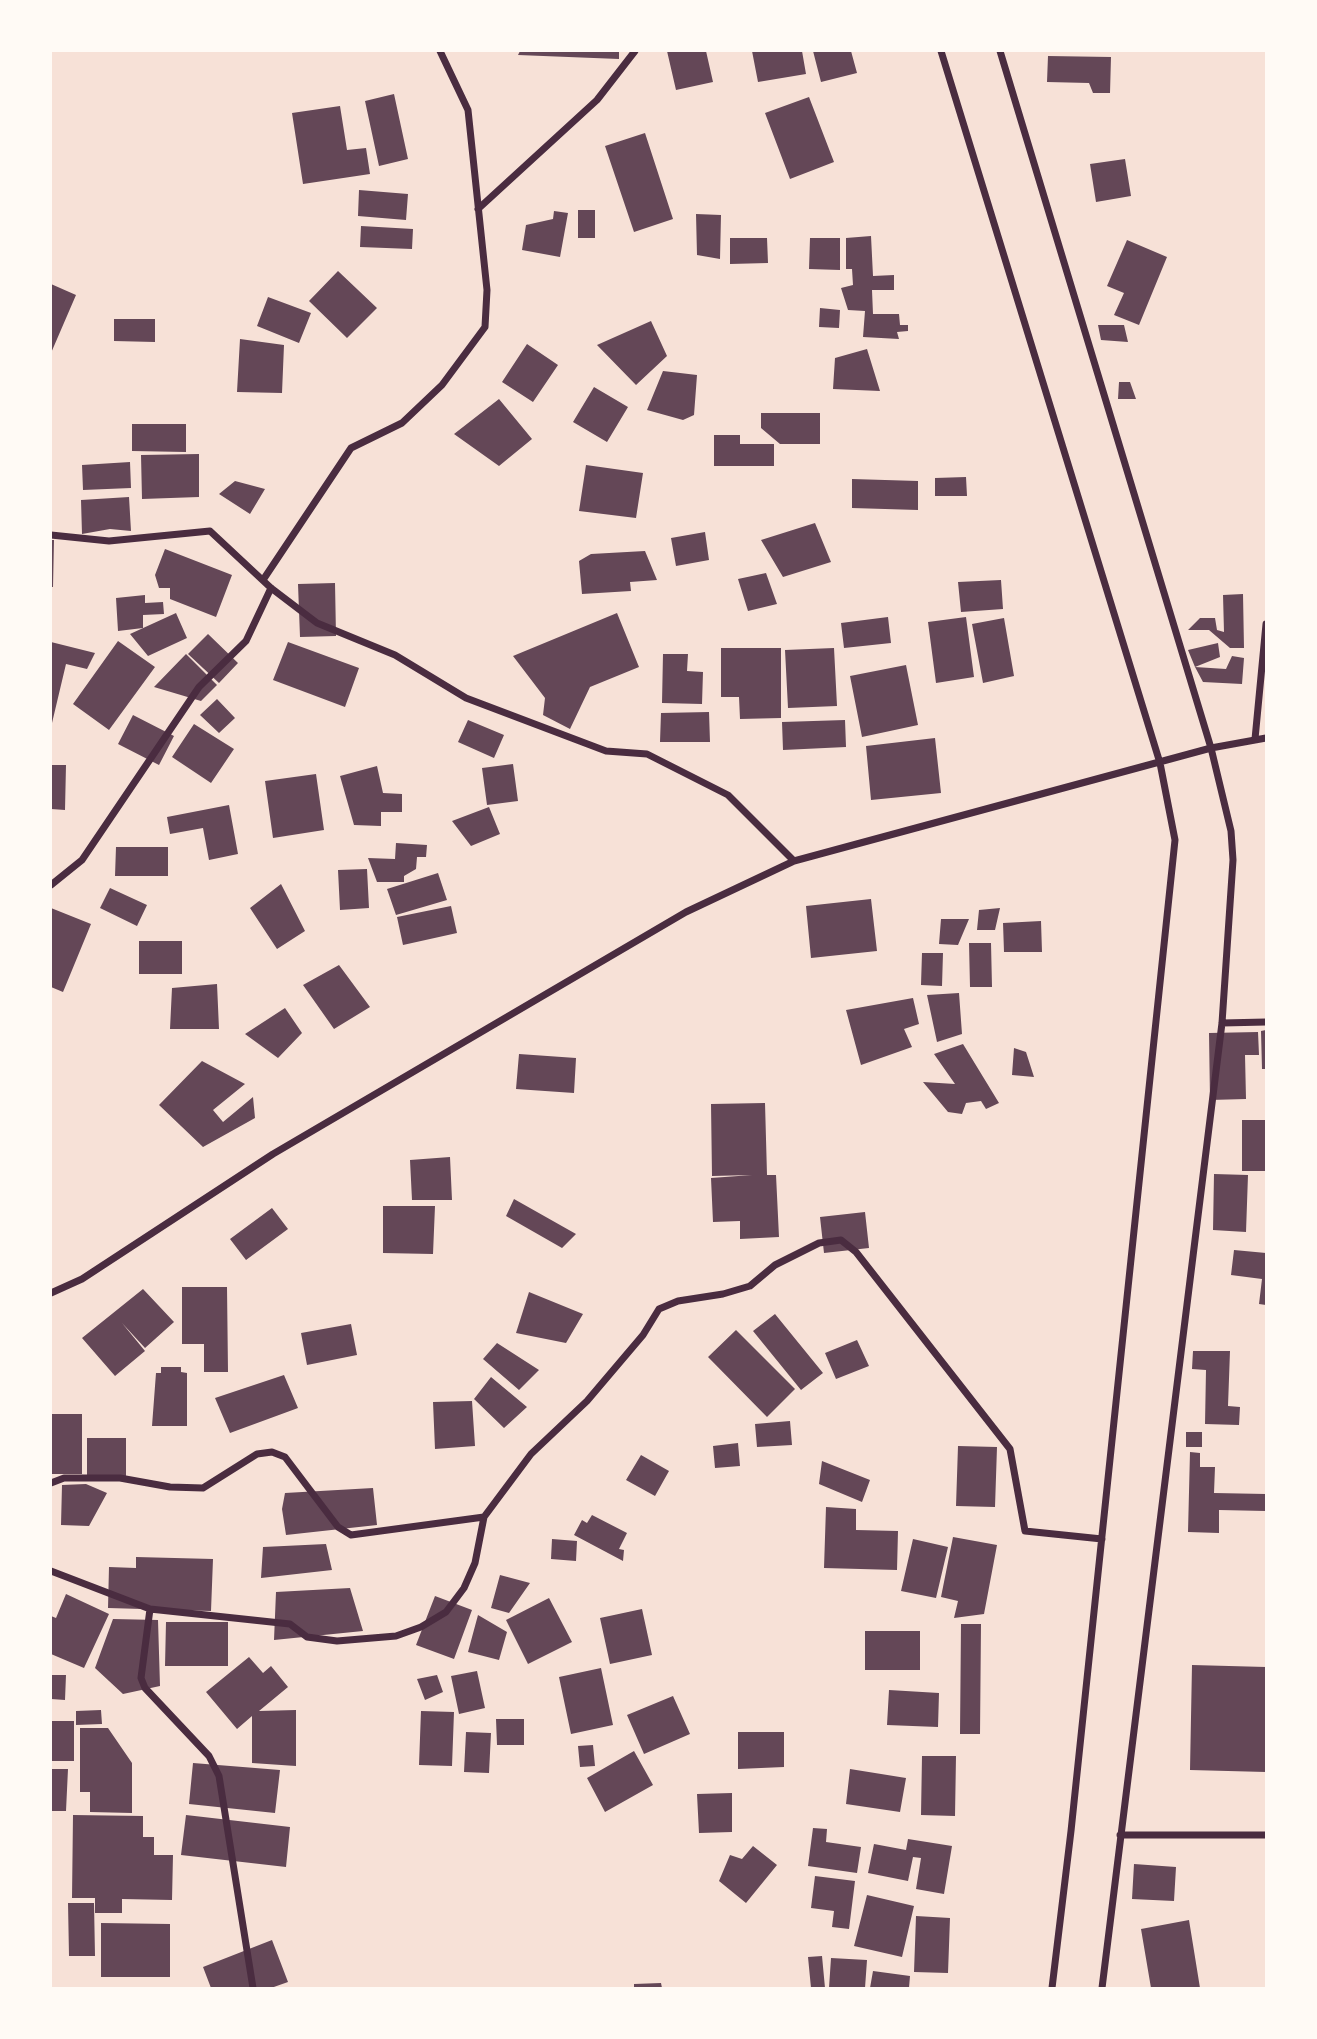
<!DOCTYPE html>
<style>
body{margin:0}
#map{position:relative;width:1317px;height:2039px;overflow:hidden;background:#f7e1d7;font-family:Quicksand,sans-serif}
canvas{display:block}
.frame{position:absolute;inset:0;border:52px solid #fffaf5;pointer-events:none}
</style>
<div id="map">
<canvas width="1317" height="2039"></canvas>
<div class="frame"></div>
</div>
<script>
const context = document.querySelector('canvas').getContext('2d');
context.lineJoin = 'round';
function fill(path, color) {
  context.fillStyle = color;
  context.fill(path, 'evenodd');
}
function toPath(rows) {
  const path = new Path2D();
  for (const r of rows) {
    path.moveTo(r[0], r[1]);
    for (let i = 2; i < r.length; i += 2) path.lineTo(r[i], r[i + 1]);
  }
  return path;
}
function trace(path, color, width, dash) {
  context.strokeStyle = color;
  context.lineWidth = width;
  context.lineCap = dash ? 'butt' : 'round';
  context.setLineDash(dash || []);
  context.stroke(path);
}
fill(toPath([
 [520,51,619,51,619,59,518,55],
 [667,51,706,51,713,82,676,90],
 [752,51,802,51,806,74,758,82],
 [813,51,851,51,857,73,821,82],
 [1048,56,1111,57,1110,93,1093,93,1089,83,1047,82],
 [394,94,408,159,379,166,365,101],
 [809,97,834,162,790,179,765,113],
 [340,106,347,150,366,148,370,174,303,184,292,113],
 [645,133,673,219,634,232,605,146],
 [1125,159,1131,196,1096,202,1090,164],
 [359,190,408,194,406,220,358,216],
 [578,210,595,210,595,238,578,238],
 [554,211,568,213,560,257,522,250,526,225,553,219],
 [696,214,721,215,720,259,697,255],
 [361,226,413,229,412,249,360,247],
 [871,236,873,276,894,275,894,290,872,290,873,314,899,314,900,325,908,325,908,331,897,332,899,339,863,337,865,311,848,310,841,288,853,285,852,269,846,269,846,238],
 [730,238,767,238,768,263,730,264],
 [810,238,840,238,840,270,809,269],
 [1127,240,1167,257,1139,325,1114,315,1124,293,1107,286],
 [338,271,377,308,347,338,309,301],
 [51,284,76,295,51,353],
 [268,297,311,313,299,343,257,326],
 [820,308,840,310,839,328,819,327],
 [114,319,155,319,155,342,114,341],
 [651,321,667,356,636,385,597,345],
 [1098,325,1124,325,1128,342,1101,340],
 [240,339,284,345,282,393,237,392],
 [527,344,558,365,533,402,502,382],
 [867,349,880,391,833,389,835,358],
 [663,371,697,375,694,415,683,420,647,410],
 [1119,382,1130,382,1136,399,1118,399],
 [594,387,628,407,607,442,573,422],
 [499,399,532,439,499,466,454,434],
 [761,413,820,413,820,444,780,444,761,428],
 [132,424,186,424,186,452,132,451],
 [714,435,740,435,740,444,774,444,774,466,714,466],
 [199,454,199,497,142,499,141,455],
 [130,462,131,488,83,490,82,465],
 [586,465,643,473,636,518,579,511],
 [966,477,967,496,935,496,935,478],
 [852,479,918,481,918,510,852,508],
 [235,481,265,489,250,514,219,494],
 [129,497,131,531,110,529,82,534,81,500],
 [815,523,831,562,783,577,761,540],
 [705,532,709,560,676,566,671,538],
 [51,540,54,540,53,587,51,587],
 [165,549,232,575,216,617,170,599,170,588,159,588,155,575],
 [645,551,657,580,630,582,631,591,582,594,579,561,591,554],
 [766,573,777,604,748,611,738,579],
 [1001,580,1003,609,961,612,958,582],
 [335,583,336,636,300,637,298,584],
 [1243,594,1244,648,1230,648,1209,630,1188,630,1200,618,1215,618,1217,630,1224,632,1223,595],
 [145,595,145,603,163,602,164,614,143,615,143,628,118,631,116,598],
 [176,613,187,638,148,656,130,634],
 [617,613,639,667,590,687,570,729,543,715,545,698,513,656],
 [888,617,891,643,844,648,841,623],
 [966,617,974,677,936,683,928,622],
 [1004,618,1014,676,983,683,972,624],
 [208,634,238,663,219,683,188,654],
 [118,641,155,667,109,730,73,704],
 [51,642,95,653,87,669,66,664,52,723],
 [288,642,359,668,345,707,273,680],
 [1218,643,1220,657,1195,667,1226,669,1232,656,1244,658,1242,684,1203,682,1195,667,1188,650],
 [721,648,781,648,781,718,740,719,739,697,721,697],
 [834,648,837,706,788,708,785,650],
 [186,654,217,685,201,701,154,687],
 [663,654,688,654,687,671,703,672,702,704,662,703],
 [906,665,918,725,862,737,850,676],
 [217,699,235,718,219,733,200,715],
 [709,712,710,742,660,742,661,713],
 [133,715,174,736,159,765,118,744],
 [468,720,504,735,494,758,458,742],
 [845,720,846,747,783,750,782,722],
 [194,724,234,749,211,783,172,757],
 [935,738,941,793,871,800,866,746],
 [513,764,518,801,487,805,482,768],
 [51,765,66,765,65,810,51,809],
 [377,766,383,793,402,794,402,812,381,812,381,826,354,825,340,776],
 [316,774,324,830,273,838,265,781],
 [229,805,238,854,209,860,203,828,170,834,167,817],
 [489,807,500,834,471,846,452,821],
 [396,843,427,845,426,857,417,857,416,869,404,876,404,882,377,882,368,858,395,859],
 [116,847,168,847,168,876,115,876],
 [367,869,369,908,340,910,338,870],
 [438,873,447,900,396,915,387,889],
 [281,884,305,931,277,949,250,908],
 [110,888,147,905,137,926,100,908],
 [871,899,877,951,811,958,806,906],
 [451,906,457,933,403,945,397,917],
 [51,908,91,924,63,992,51,987],
 [1000,908,995,930,977,930,979,910],
 [941,919,969,919,958,945,939,944],
 [1041,921,1042,952,1004,952,1003,923],
 [139,941,182,941,182,974,139,974],
 [969,943,991,943,992,987,970,987],
 [922,953,943,953,942,986,921,985],
 [339,965,370,1007,334,1029,303,985],
 [217,984,219,1029,170,1029,172,988],
 [959,993,962,1034,937,1042,927,995],
 [913,998,919,1024,904,1029,912,1047,861,1065,846,1010],
 [285,1008,302,1033,278,1058,245,1034],
 [1266,1030,1266,1069,1262,1069,1261,1031],
 [1258,1032,1259,1055,1245,1055,1246,1099,1210,1100,1209,1033],
 [963,1044,999,1103,986,1109,981,1101,966,1103,962,1114,948,1112,923,1082,955,1084,934,1054],
 [1014,1048,1026,1052,1034,1077,1012,1075],
 [519,1054,576,1058,574,1093,516,1089],
 [202,1061,245,1084,213,1110,223,1122,253,1097,255,1118,203,1147,159,1105],
 [765,1103,767,1175,776,1175,779,1237,740,1239,740,1221,713,1222,711,1178,752,1175,712,1176,711,1104],
 [1242,1120,1266,1120,1266,1171,1242,1171],
 [450,1157,452,1200,412,1200,410,1160],
 [1214,1174,1248,1175,1246,1232,1213,1230],
 [514,1199,576,1234,562,1248,506,1216],
 [383,1206,435,1206,433,1254,383,1253],
 [272,1208,288,1229,246,1260,230,1239],
 [865,1212,869,1248,824,1253,820,1217],
 [1234,1250,1266,1253,1266,1305,1259,1304,1262,1279,1231,1275],
 [182,1287,227,1287,228,1372,204,1372,204,1344,182,1344],
 [143,1289,174,1322,145,1348,122,1323,145,1351,115,1376,82,1338],
 [529,1292,583,1314,566,1343,516,1333],
 [775,1314,823,1373,801,1390,753,1331],
 [351,1324,357,1355,307,1365,301,1333],
 [736,1330,795,1389,767,1417,708,1357],
 [857,1340,869,1366,836,1379,825,1353],
 [497,1343,539,1370,519,1390,483,1359],
 [1193,1351,1230,1351,1228,1406,1240,1407,1239,1425,1205,1424,1206,1370,1192,1369],
 [161,1367,181,1367,181,1372,187,1373,187,1426,152,1426,156,1373,161,1373],
 [284,1375,298,1408,230,1433,215,1398],
 [491,1377,527,1407,504,1428,474,1399],
 [472,1401,475,1446,435,1449,433,1402],
 [51,1414,82,1414,82,1474,51,1474],
 [790,1421,792,1445,757,1447,755,1424],
 [1186,1432,1202,1432,1202,1447,1186,1447],
 [87,1438,126,1438,126,1480,87,1480],
 [738,1443,740,1466,715,1468,713,1446],
 [958,1446,997,1447,995,1507,956,1506],
 [1190,1452,1200,1453,1200,1467,1215,1467,1214,1493,1266,1494,1266,1511,1219,1510,1219,1533,1188,1532],
 [641,1455,669,1471,655,1496,626,1480],
 [822,1461,870,1480,862,1502,819,1484],
 [86,1484,107,1493,89,1526,61,1525,62,1485],
 [373,1488,377,1525,286,1535,282,1509,285,1493],
 [826,1507,856,1509,856,1530,898,1531,897,1570,824,1568],
 [592,1515,627,1533,619,1549,624,1550,623,1561,574,1535,582,1520,587,1523],
 [953,1537,997,1545,984,1614,954,1618,958,1601,941,1597],
 [552,1539,577,1541,576,1561,551,1559],
 [913,1539,948,1547,936,1598,901,1591],
 [326,1544,332,1570,261,1578,263,1547],
 [136,1557,213,1559,211,1611,108,1608,109,1567,136,1568],
 [500,1575,530,1583,509,1613,491,1608],
 [350,1588,363,1631,274,1640,276,1592],
 [66,1594,109,1614,84,1668,51,1654,51,1616,56,1618],
 [435,1596,472,1610,454,1659,416,1645],
 [549,1598,572,1642,528,1664,506,1620],
 [642,1609,652,1655,610,1664,600,1618],
 [478,1615,507,1632,499,1660,468,1652],
 [113,1619,158,1620,160,1686,123,1694,95,1668],
 [166,1622,228,1622,228,1666,165,1666],
 [961,1624,981,1624,980,1734,960,1734],
 [865,1631,920,1631,920,1670,865,1670],
 [249,1657,263,1673,271,1666,288,1687,259,1711,296,1710,296,1766,252,1763,252,1716,237,1729,206,1692],
 [1192,1665,1266,1667,1266,1772,1190,1770],
 [601,1668,613,1725,571,1734,559,1677],
 [477,1671,485,1708,459,1714,451,1676],
 [51,1675,66,1675,65,1700,51,1699],
 [437,1675,443,1692,425,1700,417,1679],
 [889,1690,939,1693,938,1727,887,1725],
 [673,1696,690,1734,644,1754,627,1715],
 [101,1710,102,1724,76,1725,76,1711],
 [421,1711,454,1712,452,1766,419,1765],
 [496,1719,524,1719,524,1745,497,1745],
 [51,1721,74,1721,74,1761,51,1761],
 [80,1728,108,1728,132,1763,132,1813,90,1812,90,1792,80,1792],
 [466,1732,491,1733,489,1773,464,1772],
 [738,1732,784,1732,784,1767,738,1769],
 [593,1745,595,1766,580,1767,578,1746],
 [634,1751,653,1785,605,1812,587,1778],
 [922,1756,956,1756,955,1816,921,1815],
 [193,1763,280,1770,275,1813,189,1804],
 [51,1769,68,1769,66,1811,51,1811],
 [850,1769,906,1778,900,1812,846,1804],
 [732,1793,732,1832,699,1833,697,1794],
 [73,1815,143,1816,143,1837,154,1837,154,1855,173,1855,172,1900,122,1899,122,1913,95,1913,95,1898,72,1898],
 [186,1815,290,1827,286,1867,181,1855],
 [813,1828,827,1829,826,1842,861,1847,857,1873,808,1866],
 [908,1839,952,1846,944,1894,916,1889,921,1858,913,1857,908,1881,868,1873,874,1844,906,1850],
 [753,1846,777,1865,746,1903,719,1881,730,1855,742,1859],
 [1134,1864,1176,1867,1174,1901,1132,1899],
 [815,1876,855,1881,849,1929,832,1927,834,1911,811,1908],
 [867,1895,914,1906,902,1957,854,1946],
 [68,1903,94,1903,95,1956,69,1956],
 [916,1916,950,1918,948,1973,914,1972],
 [1189,1920,1200,1988,1151,1988,1141,1929],
 [101,1923,170,1924,170,1977,101,1977],
 [272,1940,288,1982,271,1988,211,1988,203,1967],
 [822,1956,825,1988,811,1988,808,1957],
 [831,1958,867,1960,865,1988,829,1988],
 [873,1971,910,1976,909,1988,870,1988],
 [661,1983,662,1988,634,1988,634,1984]
]), '#644757');
trace(toPath([
 [941,51,1160,763,1175,840,1071,1831,1052,1988],
 [1000,51,1211,748,1231,831,1233,860,1222,1023,1102,1988],
 [478,209,597,100,635,51],
 [51,535,109,541,210,531,271,588,317,623,395,655,466,698,606,751,647,754,728,795,794,861],
 [263,580,351,448,402,423,442,385,485,327,487,290,468,110,440,51],
 [1255,739,1266,624],
 [51,885,82,860,199,687,246,641,271,588],
 [1222,1023,1266,1022],
 [51,1293,82,1279,273,1154,686,912,794,861,1211,748,1266,738],
 [51,1483,64,1478,120,1478,170,1487,203,1488,257,1454,272,1452,285,1457,338,1527,351,1535,484,1517],
 [51,1571,150,1609,290,1624,307,1637,337,1641,396,1636,421,1627,446,1612,464,1588,475,1563,484,1517,531,1454,587,1401,643,1335,659,1309,678,1301,723,1294,750,1286,775,1265,819,1243,841,1240,856,1252,1010,1449,1025,1531,1102,1539],
 [150,1609,141,1678,145,1688,209,1756,219,1776,253,1988],
 [1120,1835,1266,1835]
]), '#4a2c40', 7);
</script>
